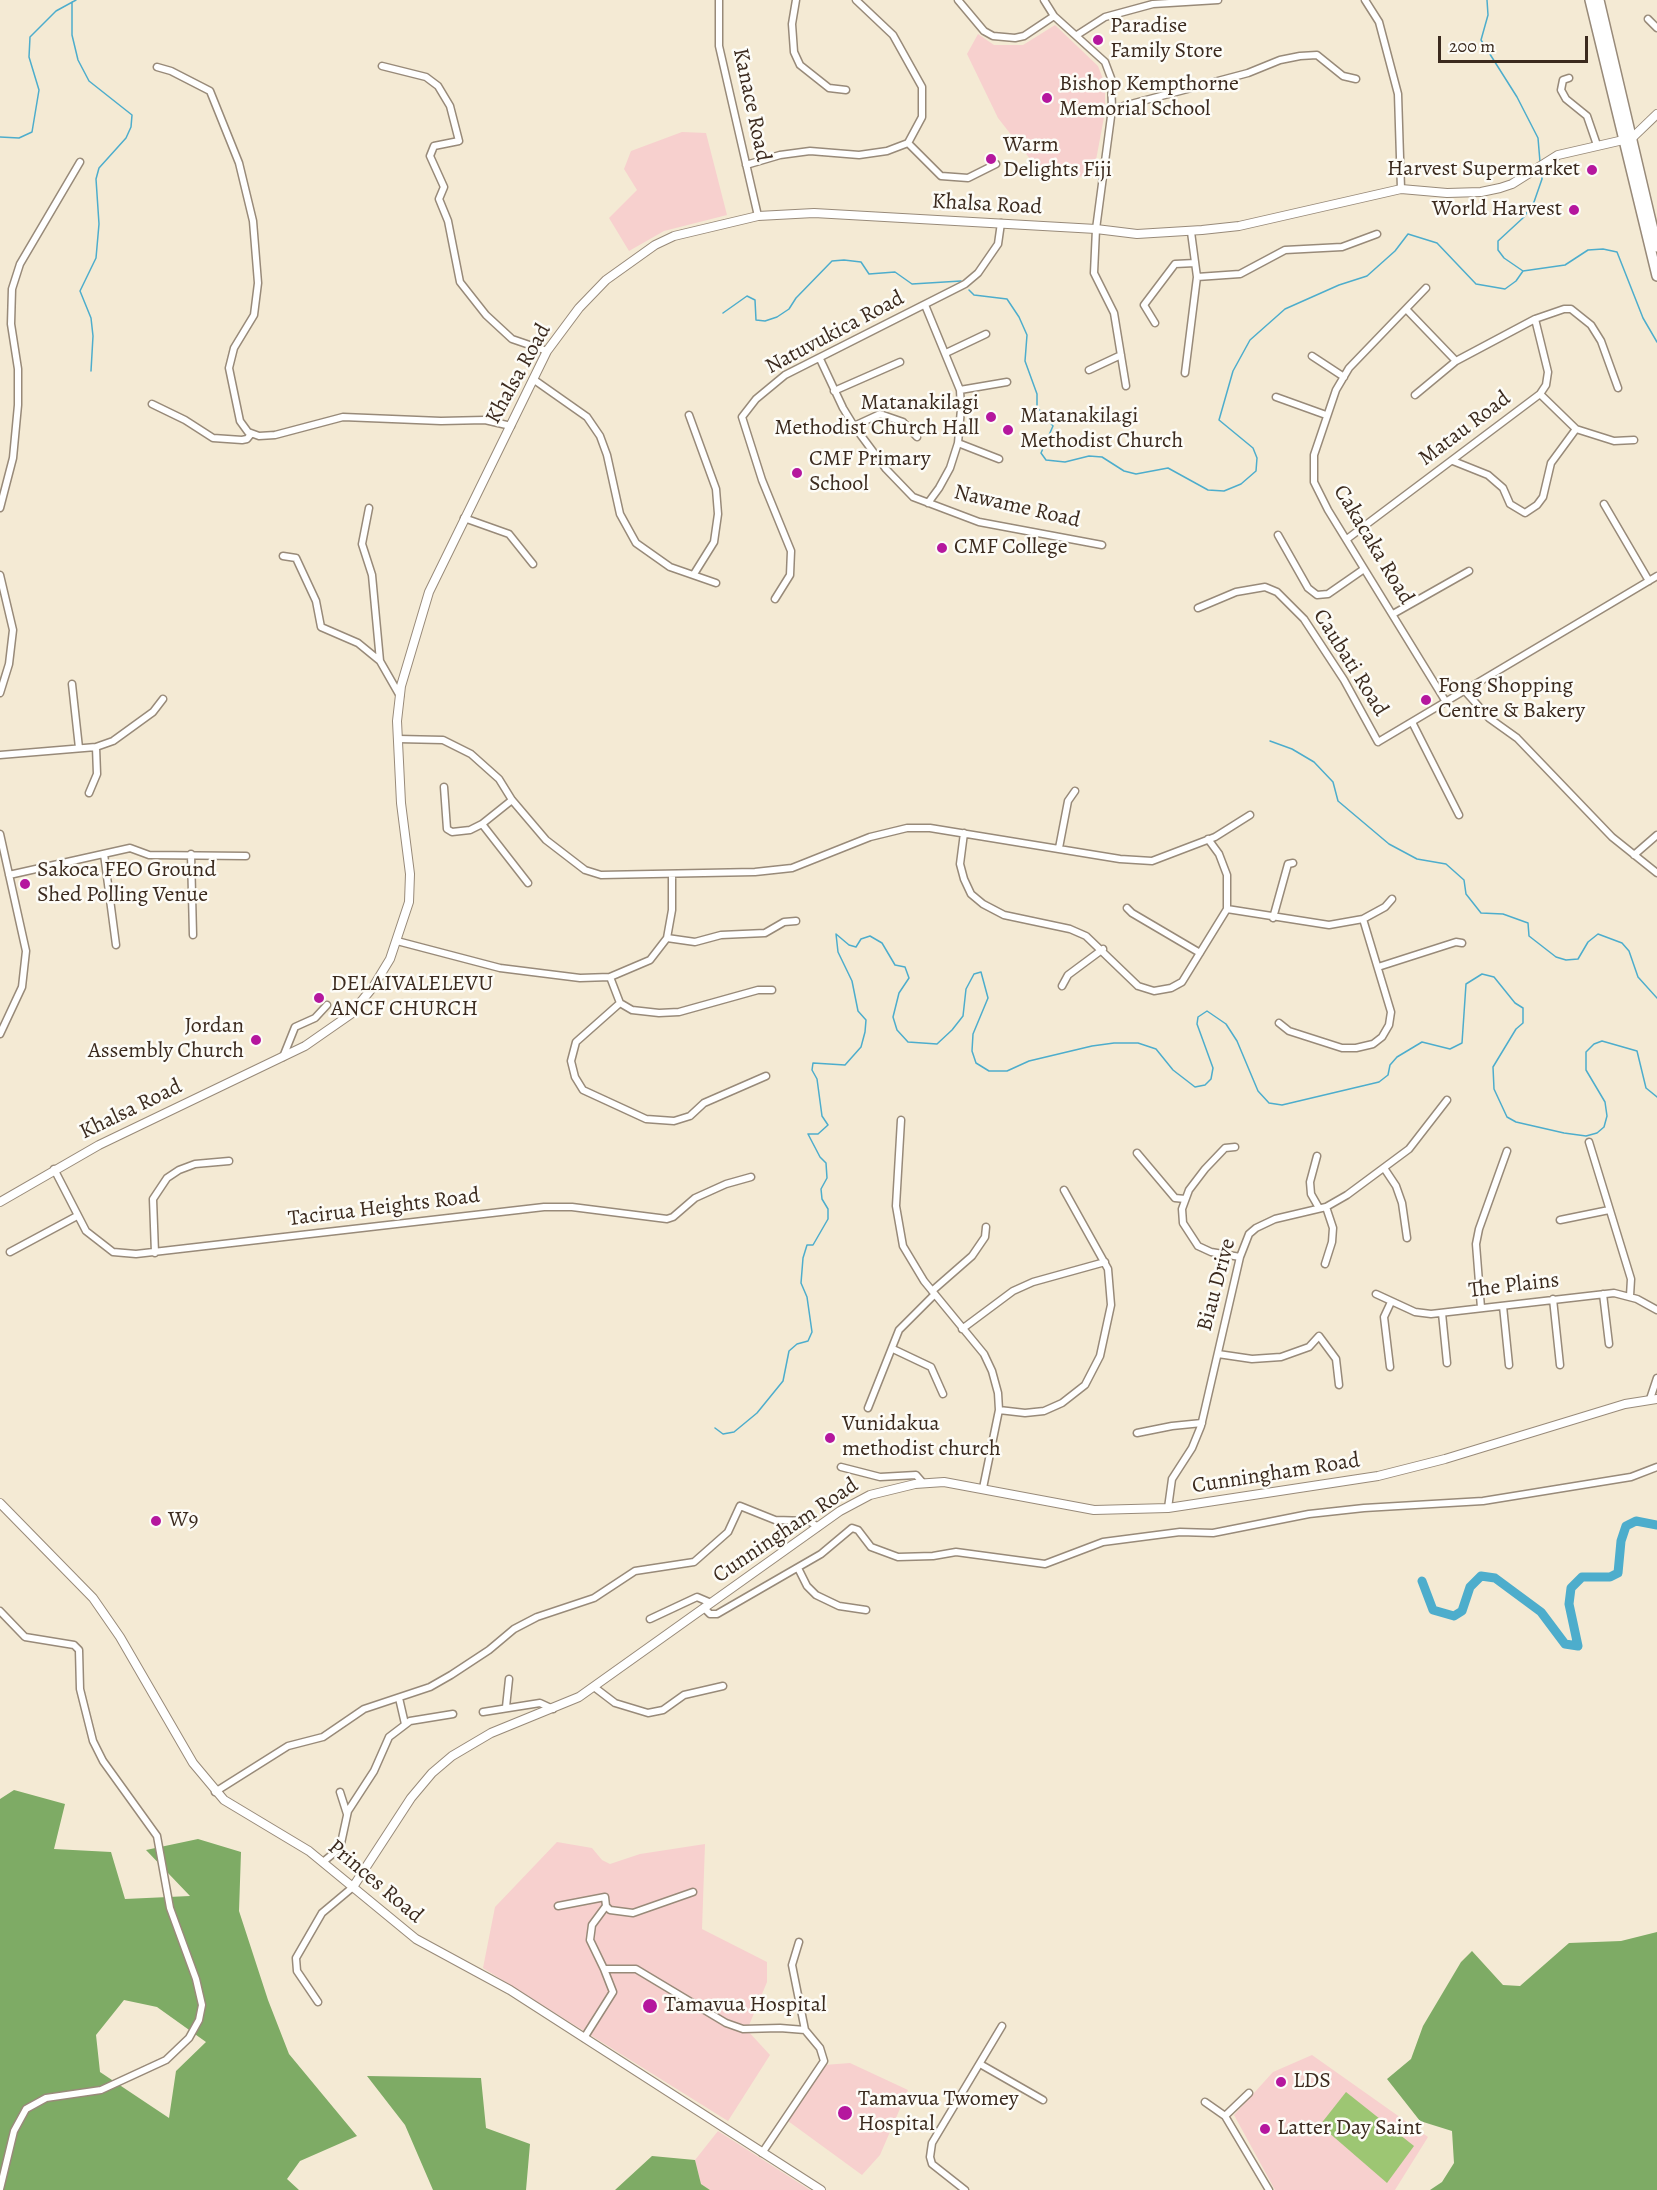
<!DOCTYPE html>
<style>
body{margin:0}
#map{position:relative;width:1657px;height:2190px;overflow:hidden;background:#f4ead4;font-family:Alegreya,serif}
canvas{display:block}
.scale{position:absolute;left:1438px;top:36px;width:150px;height:27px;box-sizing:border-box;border:3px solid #3b2a1e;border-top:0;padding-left:8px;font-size:18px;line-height:21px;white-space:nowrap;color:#3b2a1e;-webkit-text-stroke:4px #fdfcf7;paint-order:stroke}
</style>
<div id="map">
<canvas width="1657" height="2190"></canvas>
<div class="scale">200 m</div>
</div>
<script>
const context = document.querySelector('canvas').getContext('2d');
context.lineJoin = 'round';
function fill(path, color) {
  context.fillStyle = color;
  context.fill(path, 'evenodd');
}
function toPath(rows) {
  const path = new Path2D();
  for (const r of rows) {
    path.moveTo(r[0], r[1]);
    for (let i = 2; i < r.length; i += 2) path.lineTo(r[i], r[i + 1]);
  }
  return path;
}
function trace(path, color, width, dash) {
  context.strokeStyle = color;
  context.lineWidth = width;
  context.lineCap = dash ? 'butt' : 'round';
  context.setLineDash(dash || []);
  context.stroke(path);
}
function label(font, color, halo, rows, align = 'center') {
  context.font = font + ' Alegreya,serif';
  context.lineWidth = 5;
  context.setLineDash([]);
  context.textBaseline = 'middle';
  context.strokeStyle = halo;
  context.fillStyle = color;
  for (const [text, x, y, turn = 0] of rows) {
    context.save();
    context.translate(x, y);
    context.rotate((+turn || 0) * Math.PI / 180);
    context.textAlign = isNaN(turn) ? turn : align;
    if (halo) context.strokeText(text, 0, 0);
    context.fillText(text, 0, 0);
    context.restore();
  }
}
fill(toPath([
 [1055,25,1098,66,1105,84,1105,112,1093,176,1045,178,998,118,967,54,978,34,994,45,1023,45],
 [682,132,706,133,727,215,664,231,629,251,609,218,637,190,624,169,631,151],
 [557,1842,592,1848,602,1860,610,1864,640,1854,705,1844,702,1929,767,1962,767,1982,747,2030,770,2055,728,2121,483,1968,495,1907],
 [1312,2055,1428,2137,1395,2190,1275,2190,1234,2115,1273,2072],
 [850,2063,908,2090,880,2155,862,2175,788,2121,824,2065],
 [718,2131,810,2190,710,2190,701,2184,695,2160]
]), '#f7d0ce');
fill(toPath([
 [1346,2092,1414,2146,1387,2183,1320,2125]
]), '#9dc673');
fill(toPath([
 [14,1790,65,1804,54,1849,111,1852,125,1899,190,1896,146,1850,198,1839,241,1852,239,1911,268,2000,289,2054,357,2136,300,2161,287,2179,299,2190,0,2190,0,1799],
 [124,2000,157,2007,206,2042,176,2071,169,2118,100,2072,96,2035],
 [1657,1932,1657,2190,1430,2190,1442,2182,1454,2163,1452,2131,1420,2121,1387,2079,1411,2059,1423,2026,1461,1962,1472,1951,1503,1985,1520,1986,1569,1943,1621,1941],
 [367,2076,481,2078,486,2128,530,2144,526,2190,433,2190,405,2125],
 [652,2156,695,2160,701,2184,710,2190,615,2190]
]), '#7eab65');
trace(toPath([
 [1487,0,1488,15,1481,40,1517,97,1538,138,1540,162],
 [72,2,72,35,78,60,89,81,132,115,131,127,126,138,99,168,96,179,99,224,96,258,80,291,91,318,93,336,91,371],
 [0,137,19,138,32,132,39,90,29,57,30,37,56,11,76,0],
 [1523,271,1504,258,1498,250,1498,241,1524,217,1534,202,1542,179,1541,169],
 [969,290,974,295,1007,299,1019,317,1027,335,1025,361,1037,394,1037,407,1053,426,1041,453,1046,460,1065,462,1089,456,1102,457,1124,471,1136,474,1168,468,1208,490,1224,491,1241,484,1256,471,1257,458,1253,448,1219,420,1233,371,1250,340,1285,309,1339,285,1367,276,1395,251,1408,234,1437,243,1476,284,1505,289,1516,281,1523,271,1565,265,1588,250,1603,249,1617,252,1643,318,1657,342],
 [723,313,747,296,755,300,756,320,765,321,777,317,789,309,796,298,832,261,844,260,861,262,869,274,895,272,912,284,961,281],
 [1270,741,1292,749,1314,762,1333,782,1338,801,1389,844,1417,859,1446,864,1464,880,1466,894,1481,913,1503,914,1528,923,1529,936,1556,957,1566,960,1578,959,1588,942,1598,934,1622,943,1629,951,1638,977,1657,998],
 [715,1428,723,1434,734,1432,757,1413,783,1381,789,1351,797,1344,808,1341,812,1332,807,1297,801,1283,803,1258,807,1245,813,1245,828,1219,828,1209,822,1199,821,1189,827,1178,826,1163,820,1157,808,1134,818,1134,828,1125,822,1116,817,1079,812,1070,813,1063,845,1065,861,1047,865,1032,866,1020,858,1011,852,981,838,952,836,934,849,945,856,947,861,939,870,936,882,943,895,965,905,967,909,978,899,993,893,1017,897,1030,908,1042,937,1044,952,1030,963,1016,966,989,974,974,981,972,988,998,973,1034,972,1051,976,1063,989,1071,1007,1071,1029,1061,1092,1046,1114,1043,1138,1043,1156,1049,1173,1070,1195,1087,1205,1085,1211,1079,1213,1068,1197,1024,1198,1017,1207,1011,1226,1024,1237,1041,1258,1091,1269,1103,1282,1105,1379,1082,1388,1075,1390,1065,1397,1057,1422,1042,1450,1049,1462,1043,1466,984,1482,974,1494,977,1515,1003,1523,1008,1523,1023,1516,1029,1493,1067,1494,1089,1507,1117,1516,1122,1564,1133,1586,1136,1597,1133,1604,1127,1607,1116,1605,1102,1586,1070,1586,1052,1594,1044,1602,1041,1637,1051,1646,1088,1657,1097]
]), '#4dadcc', 1.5);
trace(toPath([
 [1422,1581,1433,1610,1454,1616,1462,1611,1470,1587,1481,1576,1495,1578,1541,1612,1565,1644,1578,1646,1569,1604,1571,1588,1582,1577,1610,1577,1618,1573,1621,1541,1626,1526,1636,1521,1657,1525]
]), '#4dadcc', 9);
const minor = toPath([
 [719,0,719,46,758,216],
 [796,0,792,24,794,52,800,65,829,88,846,90],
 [958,0,984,31,993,36,1015,38,1024,36,1054,16],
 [1044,0,1054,16,1105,62,1111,78,1112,109,1096,229,1094,273,1114,313,1126,386],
 [1365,0,1379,22,1398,94,1401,189],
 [1648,19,1657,28],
 [1077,35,1105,17,1153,4,1218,0],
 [382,66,426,77,438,86,450,106,459,141,434,146,430,156,444,187,439,199,448,221,460,282,486,315,512,339,547,351],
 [157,67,171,71,210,91,239,163,253,221,258,283,254,315,234,348,229,368,240,421,248,432,259,436,275,435,343,417,441,421,485,420,511,426],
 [1569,78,1563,80,1561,90,1566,99,1587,116,1597,145],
 [1112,109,1248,73,1280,60,1300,56,1317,55,1343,76,1356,79],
 [908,143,941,176,968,178,996,164],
 [746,165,780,155,810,151,859,155,887,151,908,143,922,117,922,87,893,35,856,0],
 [1197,277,1240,274,1285,250,1342,247,1377,234],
 [1426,288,1349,368,1336,390,1314,455,1314,482,1328,510,1446,702],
 [925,305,960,390,961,409,958,443,950,468,939,488,928,503],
 [1406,309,1456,361],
 [1155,323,1144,305,1175,264,1195,263],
 [946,353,986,334],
 [1312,356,1344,377],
 [820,359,843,408,854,426,886,469,913,497,979,522,1102,545],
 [1089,370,1121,355],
 [1185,373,1197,277,1191,232],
 [533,379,587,417,600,436,607,455,620,514,636,543,670,567,716,583],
 [960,390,1007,382],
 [834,391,900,362],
 [1540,394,1576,429,1614,441,1634,440],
 [1415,395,1456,361,1535,319,1564,309,1571,309,1591,325,1601,341,1618,388],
 [1276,397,1326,415],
 [152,404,185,420,213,438,242,440,247,439,251,434],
 [689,415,716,489,718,514,714,542,694,574],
 [854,426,880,414,903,422,917,437],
 [958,443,999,459],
 [1453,461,1488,475,1503,488,1510,504,1525,513,1537,505,1543,497,1551,463,1576,429],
 [1604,504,1649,581],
 [0,508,13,458,18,405,18,369,11,324,12,289,20,264,80,162],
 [369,508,362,544,372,575,380,661],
 [464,518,509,534,533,564],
 [1278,535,1308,588,1317,595,1328,594,1364,569],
 [1347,539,1540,394,1546,385,1548,372,1535,319],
 [283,556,296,558,316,601,321,627,358,643,380,661,400,696],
 [0,575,13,630,9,664,0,693],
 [775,599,790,575,791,551,762,480,742,417,756,399,785,375,965,284,978,273,998,244,1001,223],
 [1198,608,1236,592,1265,587,1277,592,1304,619,1344,680,1378,742,1657,576],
 [1393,614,1469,571],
 [72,684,79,748],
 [1465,691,1489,718,1517,738,1612,837,1657,873],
 [1412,722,1459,815],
 [398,739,443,740,471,754,499,779,512,800,546,840,585,870,601,875,755,872,792,868,870,837,907,828,930,828,1120,859,1152,861,1215,837,1250,815],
 [0,755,96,747,113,741,153,712,163,699],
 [444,787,447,829,452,832,470,830,482,824,512,800],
 [89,793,97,774,96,747],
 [482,824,528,883],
 [964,833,960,864,964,879,971,894,983,904,1004,915,1070,929,1086,936,1138,986,1154,991,1171,988,1182,982,1227,909,1227,875,1219,854,1208,839],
 [0,834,26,951,22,987,0,1034],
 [1059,848,1068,801,1075,791],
 [104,854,116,945],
 [191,854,193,935],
 [1634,855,1657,835],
 [9,875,130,848,149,855,246,856],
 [1127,908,1132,913,1200,953],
 [1227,909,1329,925,1363,919,1385,907,1392,899],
 [1273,918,1288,864,1293,863],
 [667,938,695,942,721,935,765,933,784,922,796,921],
 [397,941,500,968,580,978,610,977,650,960,667,938,672,910,672,875],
 [1378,967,1456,942,1462,943],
 [610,977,620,1003,632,1010,659,1013,679,1012,758,990,772,990],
 [1062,986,1068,975,1103,949],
 [620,1003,576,1042,571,1061,575,1077,583,1090,646,1119,674,1121,690,1116,704,1103,766,1076],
 [1279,1023,1289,1031,1342,1048,1356,1048,1373,1044,1382,1037,1389,1025,1391,1012,1363,919],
 [283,1057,295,1027,315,1018,327,1005],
 [901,1120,896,1206,903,1246,924,1281,984,1354,992,1371,998,1393,999,1410,983,1488],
 [1589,1142,1631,1279,1630,1296],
 [1235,1147,1225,1148,1205,1169,1189,1190,1182,1209,1183,1223,1198,1246,1211,1252,1240,1257],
 [1137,1153,1175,1198,1185,1199],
 [1317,1156,1310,1182,1311,1194,1319,1208],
 [1384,1168,1396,1186,1402,1203,1407,1238],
 [54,1169,86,1231,113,1252,136,1254,544,1207,572,1207,667,1219,673,1217,695,1198,726,1184,751,1177],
 [1560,1220,1609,1210],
 [10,1252,77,1216],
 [155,1253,153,1199,167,1178,179,1170,195,1164,229,1161],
 [1325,1264,1332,1242,1333,1228,1326,1207],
 [932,1291,972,1256,985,1237,986,1227],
 [1376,1294,1415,1312,1431,1314,1614,1293,1637,1299,1657,1310],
 [1603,1294,1609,1344],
 [1553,1299,1560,1365],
 [1503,1306,1509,1365],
 [1481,1308,1476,1244,1479,1229,1507,1151],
 [1442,1313,1447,1363],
 [962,1329,1013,1291,1033,1282,1105,1262],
 [893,1349,931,1367,943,1394],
 [1218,1354,1252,1359,1281,1357,1309,1347,1319,1336,1336,1359,1339,1385],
 [1390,1367,1384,1317,1391,1302],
 [1650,1399,1657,1378],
 [868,1408,899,1330,934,1295],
 [999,1410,1025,1413,1044,1411,1062,1403,1085,1385,1100,1356,1111,1305,1108,1269,1064,1190],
 [1137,1433,1172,1426,1202,1423],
 [841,1467,880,1477,916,1475,923,1483],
 [1168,1508,1172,1479,1192,1448,1201,1426,1240,1257,1249,1234,1256,1228,1275,1219,1326,1207,1347,1195,1409,1149,1447,1100],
 [798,1568,807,1586,816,1595,839,1606,866,1610],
 [704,1608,710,1614,717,1614,821,1554,852,1528,858,1530,871,1547,898,1557,933,1556,956,1552,1045,1564,1103,1542,1180,1532,1213,1533,1309,1514,1364,1508,1483,1501,1631,1477,1657,1467],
 [0,1611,25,1637,74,1645,79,1650,80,1689,93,1741,103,1761,157,1836,170,1908,196,1979,202,2005,199,2020,189,2038,166,2060,101,2090,46,2098,26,2109,14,2131,0,2189],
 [650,1619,697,1597,711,1603],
 [594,1687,615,1703,648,1713,663,1710,684,1695,723,1686],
 [399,1698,405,1724],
 [506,1707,509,1679],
 [483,1712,540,1703,553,1709],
 [215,1792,288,1746,323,1737,364,1709,430,1687,451,1675,489,1650,514,1629,537,1617,594,1598,635,1571,694,1562,728,1532,740,1506,775,1520,809,1521,818,1527],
 [340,1792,347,1814],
 [323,1862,340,1848,348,1811,374,1771,389,1737,410,1721,453,1714],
 [558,1906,605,1897,606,1906,592,1925,590,1940,604,1969,636,1969,726,2023,743,2029,780,2028,805,2030],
 [606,1906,610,1910,633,1913,693,1892],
 [318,2002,297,1971,296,1958,322,1913,353,1887],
 [584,2038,613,1992,604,1969],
 [980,2064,1043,2100],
 [1205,2102,1225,2116,1269,2190],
 [1225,2116,1249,2093],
 [762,2153,824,2061,820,2048,805,2030,792,1965,799,1942],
 [965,2190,932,2164,930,2157,932,2143,1002,2026]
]);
const major = toPath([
 [0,1202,99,1145,305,1046,351,1014,373,987,390,959,409,902,410,874,401,803,397,721,401,686,429,592,547,351,579,308,606,280,655,245,674,236,758,216,814,213,1096,229,1137,234,1202,230,1239,226,1401,189,1447,193,1481,192,1500,188,1512,184,1558,155,1632,138,1657,114],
 [0,1503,93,1598,120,1637,193,1763,224,1800,309,1851,416,1939,510,1990,821,2190],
 [353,1887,411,1798,432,1773,452,1756,491,1733,579,1697,840,1511,870,1495,915,1484,944,1482,1094,1510,1168,1508,1378,1476,1445,1459,1625,1404,1657,1399]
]);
const highway = toPath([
 [1590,0,1657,276],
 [1599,0,1657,247]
]);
trace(minor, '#988a79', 9);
trace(major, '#988a79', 10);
trace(highway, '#988a79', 12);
trace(minor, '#fff', 6);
trace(major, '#fff', 8);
trace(highway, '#fff', 9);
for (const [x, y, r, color] of [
 [1098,40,6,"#b5179e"],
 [1047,98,6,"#b5179e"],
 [991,159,6,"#b5179e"],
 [1592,170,6,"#b5179e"],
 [1574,210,6,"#b5179e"],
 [991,417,6,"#b5179e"],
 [1008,430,6,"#b5179e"],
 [797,473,6,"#b5179e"],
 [942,548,6,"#b5179e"],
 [1426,700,6,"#b5179e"],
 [25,884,6,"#b5179e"],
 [319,998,6,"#b5179e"],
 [256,1040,6,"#b5179e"],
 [830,1438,6,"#b5179e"],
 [156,1521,6,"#b5179e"],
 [650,2006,8,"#b5179e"],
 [1281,2082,6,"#b5179e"],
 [845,2113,8,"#b5179e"],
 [1265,2129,6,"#b5179e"]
]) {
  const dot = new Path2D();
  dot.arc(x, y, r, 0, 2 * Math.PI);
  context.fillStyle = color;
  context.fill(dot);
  trace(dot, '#fdfcf7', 2);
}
label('22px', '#3b2a1e', '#fdfcf7', [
 ["Paradise",1110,27],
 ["Family Store",1110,52],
 ["Bishop Kempthorne",1059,85],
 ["Memorial School",1059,110],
 ["Warm",1003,146],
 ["Delights Fiji",1003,171],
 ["Harvest Supermarket",1580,170,"right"],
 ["World Harvest",1562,210,"right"],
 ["Matanakilagi",979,404,"right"],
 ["Methodist Church Hall",979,429,"right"],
 ["Matanakilagi",1020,417],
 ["Methodist Church",1020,442],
 ["CMF Primary",809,460],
 ["School",809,485],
 ["CMF College",954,548],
 ["Fong Shopping",1438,687],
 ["Centre & Bakery",1438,712],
 ["Sakoca FEO Ground",37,871],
 ["Shed Polling Venue",37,896],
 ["DELAIVALELEVU",331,985],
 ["ANCF CHURCH",331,1010],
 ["Jordan",244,1027,"right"],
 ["Assembly Church",244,1052,"right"],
 ["Vunidakua",842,1425],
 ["methodist church",842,1450],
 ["W9",168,1521],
 ["Tamavua Hospital",664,2006],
 ["LDS",1293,2082],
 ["Tamavua Twomey",858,2100],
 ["Hospital",858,2125],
 ["Latter Day Saint",1277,2129]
], 'left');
label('22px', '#3b2a1e', '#fdfcf7', [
 ["Kanace Road",751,105,78],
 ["Khalsa Road",987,205,3],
 ["Natuvukica Road",835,333,-28],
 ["Khalsa Road",519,374,-61],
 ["Matau Road",1465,429,-37],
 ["Nawame Road",1017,507,13],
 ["Cakacaka Road",1373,545,59],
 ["Caubati Road",1350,663,58],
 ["Khalsa Road",131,1110,-26],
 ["Tacirua Heights Road",384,1208,-7],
 ["Biau Drive",1217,1285,-75],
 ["The Plains",1514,1286,-7],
 ["Cunningham Road",1276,1474,-9],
 ["Cunningham Road",786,1531,-34],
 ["Princes Road",375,1882,40]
]);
</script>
